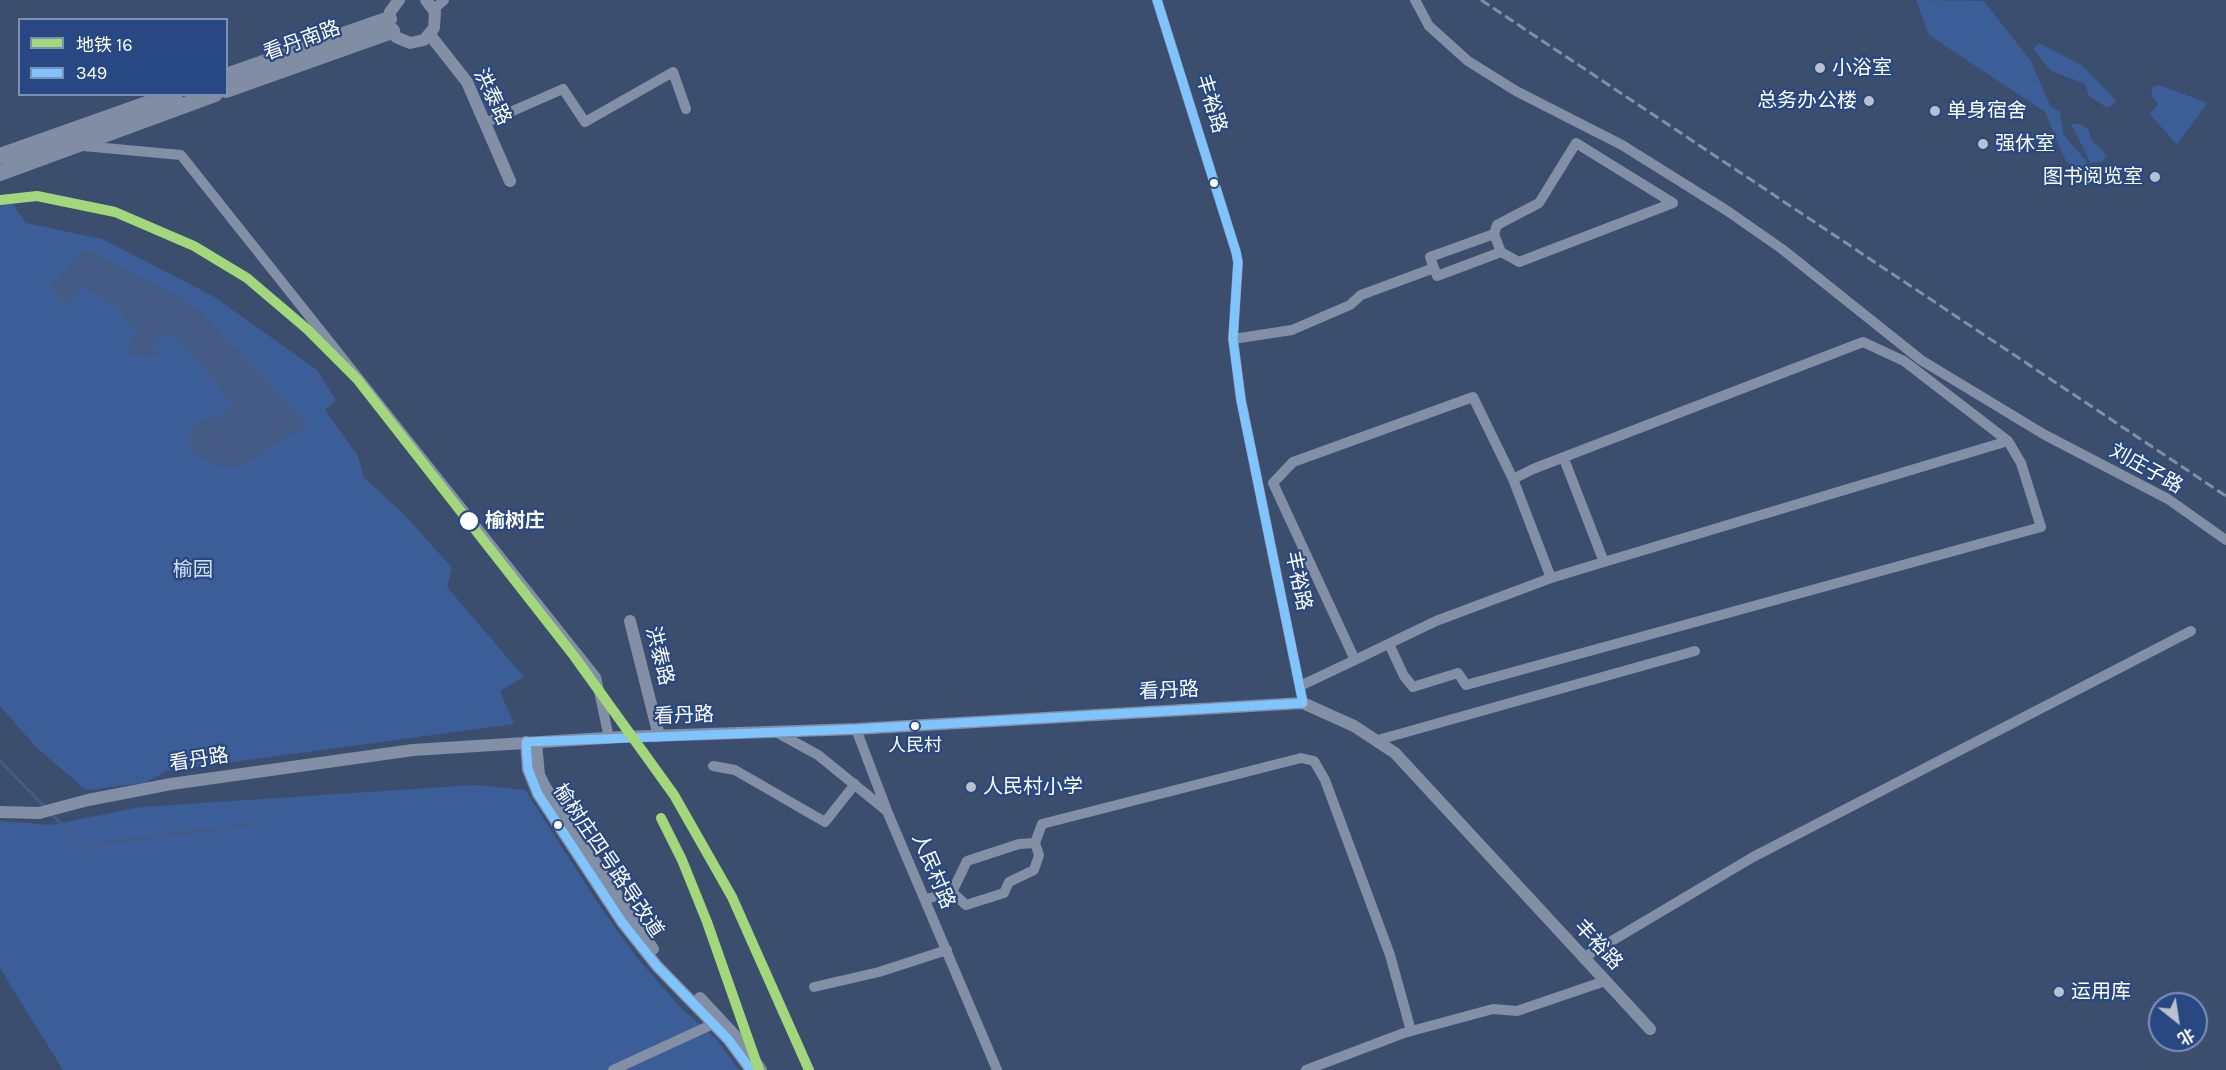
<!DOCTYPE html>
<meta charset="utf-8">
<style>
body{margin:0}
#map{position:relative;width:2226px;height:1070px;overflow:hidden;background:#3c4e6e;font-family:Karla,"Noto Sans SC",sans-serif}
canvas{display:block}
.legend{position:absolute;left:18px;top:18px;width:210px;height:78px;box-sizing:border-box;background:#274883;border:2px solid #7d91b5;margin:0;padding:8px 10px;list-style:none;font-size:18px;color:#fff}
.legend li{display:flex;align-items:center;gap:12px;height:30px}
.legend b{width:30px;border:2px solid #7d91b5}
.north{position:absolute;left:2148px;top:992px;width:60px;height:60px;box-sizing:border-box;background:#274883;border:2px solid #7d91b5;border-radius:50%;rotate:150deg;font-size:16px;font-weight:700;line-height:24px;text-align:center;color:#fff}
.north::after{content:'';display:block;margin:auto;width:21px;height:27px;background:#bbc1cc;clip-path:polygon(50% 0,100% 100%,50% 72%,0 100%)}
</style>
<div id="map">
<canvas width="2226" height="1070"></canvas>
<ul class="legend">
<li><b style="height:8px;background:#a2d77b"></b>地铁 16</li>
<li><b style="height:8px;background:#80c4ff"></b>349</li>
</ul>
<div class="north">北</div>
</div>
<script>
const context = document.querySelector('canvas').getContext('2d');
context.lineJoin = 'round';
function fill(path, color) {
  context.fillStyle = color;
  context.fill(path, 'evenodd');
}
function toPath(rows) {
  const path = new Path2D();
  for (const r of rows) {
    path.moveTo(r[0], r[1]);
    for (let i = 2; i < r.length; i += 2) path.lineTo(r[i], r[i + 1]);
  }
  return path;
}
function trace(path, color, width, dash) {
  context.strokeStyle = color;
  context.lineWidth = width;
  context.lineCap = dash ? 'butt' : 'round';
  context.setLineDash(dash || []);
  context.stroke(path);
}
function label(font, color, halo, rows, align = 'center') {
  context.font = font + ' Karla,"Noto Sans SC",sans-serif';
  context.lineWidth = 4.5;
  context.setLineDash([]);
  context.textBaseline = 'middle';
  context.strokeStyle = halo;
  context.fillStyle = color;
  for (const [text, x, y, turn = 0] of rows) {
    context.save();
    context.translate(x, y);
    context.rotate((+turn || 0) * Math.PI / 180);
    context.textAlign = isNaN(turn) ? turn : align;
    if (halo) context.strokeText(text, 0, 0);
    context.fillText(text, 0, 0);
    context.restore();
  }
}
fill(toPath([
 [1916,0,1984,1,2030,60,2051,107,2060,111,2063,134,2085,160,2088,172,2085,176,2066,161,2045,112,1929,35],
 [2039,43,2083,66,2117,102,2107,108,2089,96,2085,84,2051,71,2033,49],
 [2159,85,2207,103,2177,145,2150,114,2158,104,2151,95,2153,87],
 [2071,124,2080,124,2088,129,2092,141,2107,155,2101,162,2091,163],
 [6,194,26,223,102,239,213,296,317,370,336,400,325,410,358,456,364,478,402,512,452,568,447,587,524,677,500,691,514,724,167,771,144,783,86,790,36,747,0,706,0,196],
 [475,785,525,790,599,905,637,958,680,1007,716,1039,739,1070,63,1070,0,968,0,821,51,825,141,807]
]), '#3b5e99');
fill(toPath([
 [86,249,184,299,205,315,309,424,240,467,222,467,195,455,187,442,192,427,201,419,218,416,233,405,179,340,168,335,153,344,158,355,149,358,131,355,125,345,137,333,117,308,82,287,65,307,48,286]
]), '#445c85');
trace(toPath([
 [0,761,45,807],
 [51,814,79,841,90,845,261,823]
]), '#445c85', 3);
trace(toPath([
 [1157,0,1236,252,1238,262,1233,339,1241,400,1303,703],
 [1415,0,1429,26,1468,61,1516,91,1622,145,1726,210,1782,249,1921,360,2045,435,2168,499,2226,540],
 [434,9,444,0],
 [485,123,563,89,585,122,673,72,686,109],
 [83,146,181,155,596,677,609,738],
 [1494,234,1497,225,1539,203,1576,143,1673,203,1519,262,1501,252],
 [1233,339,1292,330,1350,305,1361,295,1434,268,1437,276,1501,252,1494,234,1430,257,1434,268],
 [1513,479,1533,469,1863,342,1904,361,2008,441,1604,562],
 [1551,578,1604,562,1564,459],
 [1389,644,1404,676,1413,687,1458,673,1466,685,2041,527,2021,463,2008,441],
 [1300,686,1355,660,1436,621,1551,578,1513,479,1473,397,1293,462,1273,483,1355,660],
 [856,729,886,808],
 [778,733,818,755,887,811,997,1070],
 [1378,740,1695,651],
 [713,766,735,770,825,822,855,784],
 [952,892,966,905,1004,893,1009,882,1034,870,1039,855,1035,843],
 [926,899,952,892,967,861,1019,844,1035,843,1042,824,1301,758,1314,761,1325,780,1390,955,1411,1031],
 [1583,958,1753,857,2191,631],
 [814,987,879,972,947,950],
 [613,1070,713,1024],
 [1306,1070,1404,1033,1493,1009,1517,1011,1605,981]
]), '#828fa4', 10);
trace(toPath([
 [399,0,390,12,389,25,396,37,410,43,424,40,434,28,435,12,426,0],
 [430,35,467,82,510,181],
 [630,621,659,736],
 [526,742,528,769,538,794,622,922,657,966,728,1039,751,1070],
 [536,743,539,775,545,787,653,949],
 [0,812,39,813,88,800,171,784,413,750,621,737,856,729,1303,703,1354,726,1395,753,1650,1029],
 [700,998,741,1042,761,1070]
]), '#828fa4', 12);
trace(toPath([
 [226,76,389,19],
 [226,90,392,31],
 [0,156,175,94],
 [0,173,215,94]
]), '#808da2', 16);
trace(toPath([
 [1481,0,2226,496]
]), '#838fa4', 3, [10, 4.5]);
trace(toPath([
 [1157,0,1236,252,1238,262,1233,339,1241,400,1303,703],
 [751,1070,728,1039,657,966,622,922,538,794,528,769,526,742,856,729,1303,703]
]), '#80c4ff', 9);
trace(toPath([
 [0,200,37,196,115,212,194,246,247,278,307,329,357,379,574,656,674,795,732,897,809,1070],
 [661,818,682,860,707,922,759,1070]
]), '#a2d77b', 10);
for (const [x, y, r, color] of [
 [1820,68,6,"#bbc1cc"],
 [1869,101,6,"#bbc1cc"],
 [1935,111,6,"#bbc1cc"],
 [1983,144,6,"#bbc1cc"],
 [2155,177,6,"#bbc1cc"],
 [1214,183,5,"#fff"],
 [469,521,10,"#fff"],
 [915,726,5,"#fff"],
 [971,787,6,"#bbc1cc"],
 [558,825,5,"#fff"],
 [2059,992,6,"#bbc1cc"]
]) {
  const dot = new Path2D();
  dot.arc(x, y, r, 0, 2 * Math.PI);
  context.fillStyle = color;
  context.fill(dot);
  trace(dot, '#274883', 2);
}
label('18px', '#fff', '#274883', [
 ["人民村",915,746]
]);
label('20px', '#fff', '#274883', [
 ["看丹南路",302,41,-20],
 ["洪泰路",492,97,64],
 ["丰裕路",1211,104,73],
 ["刘庄子路",2146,469,29],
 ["丰裕路",1298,581,78],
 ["洪泰路",659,656,76],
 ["看丹路",1169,691,-3],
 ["看丹路",684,716,-2],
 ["看丹路",199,760,-9],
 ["榆树庄四号路导改道",608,861,56],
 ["人民村路",933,871,67],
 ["丰裕路",1598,945,47]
]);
label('20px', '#fff', '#274883', [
 ["小浴室",1832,68],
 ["总务办公楼",1857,101,"right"],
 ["单身宿舍",1947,111],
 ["强休室",1995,144],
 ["图书阅览室",2143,177,"right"],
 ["人民村小学",983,787],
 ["运用库",2071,992]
], 'left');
label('bold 20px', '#fff', '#274883', [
 ["榆树庄",485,521]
], 'left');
label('20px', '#d3e0f6', '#274883', [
 ["榆园",193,570]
]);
</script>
